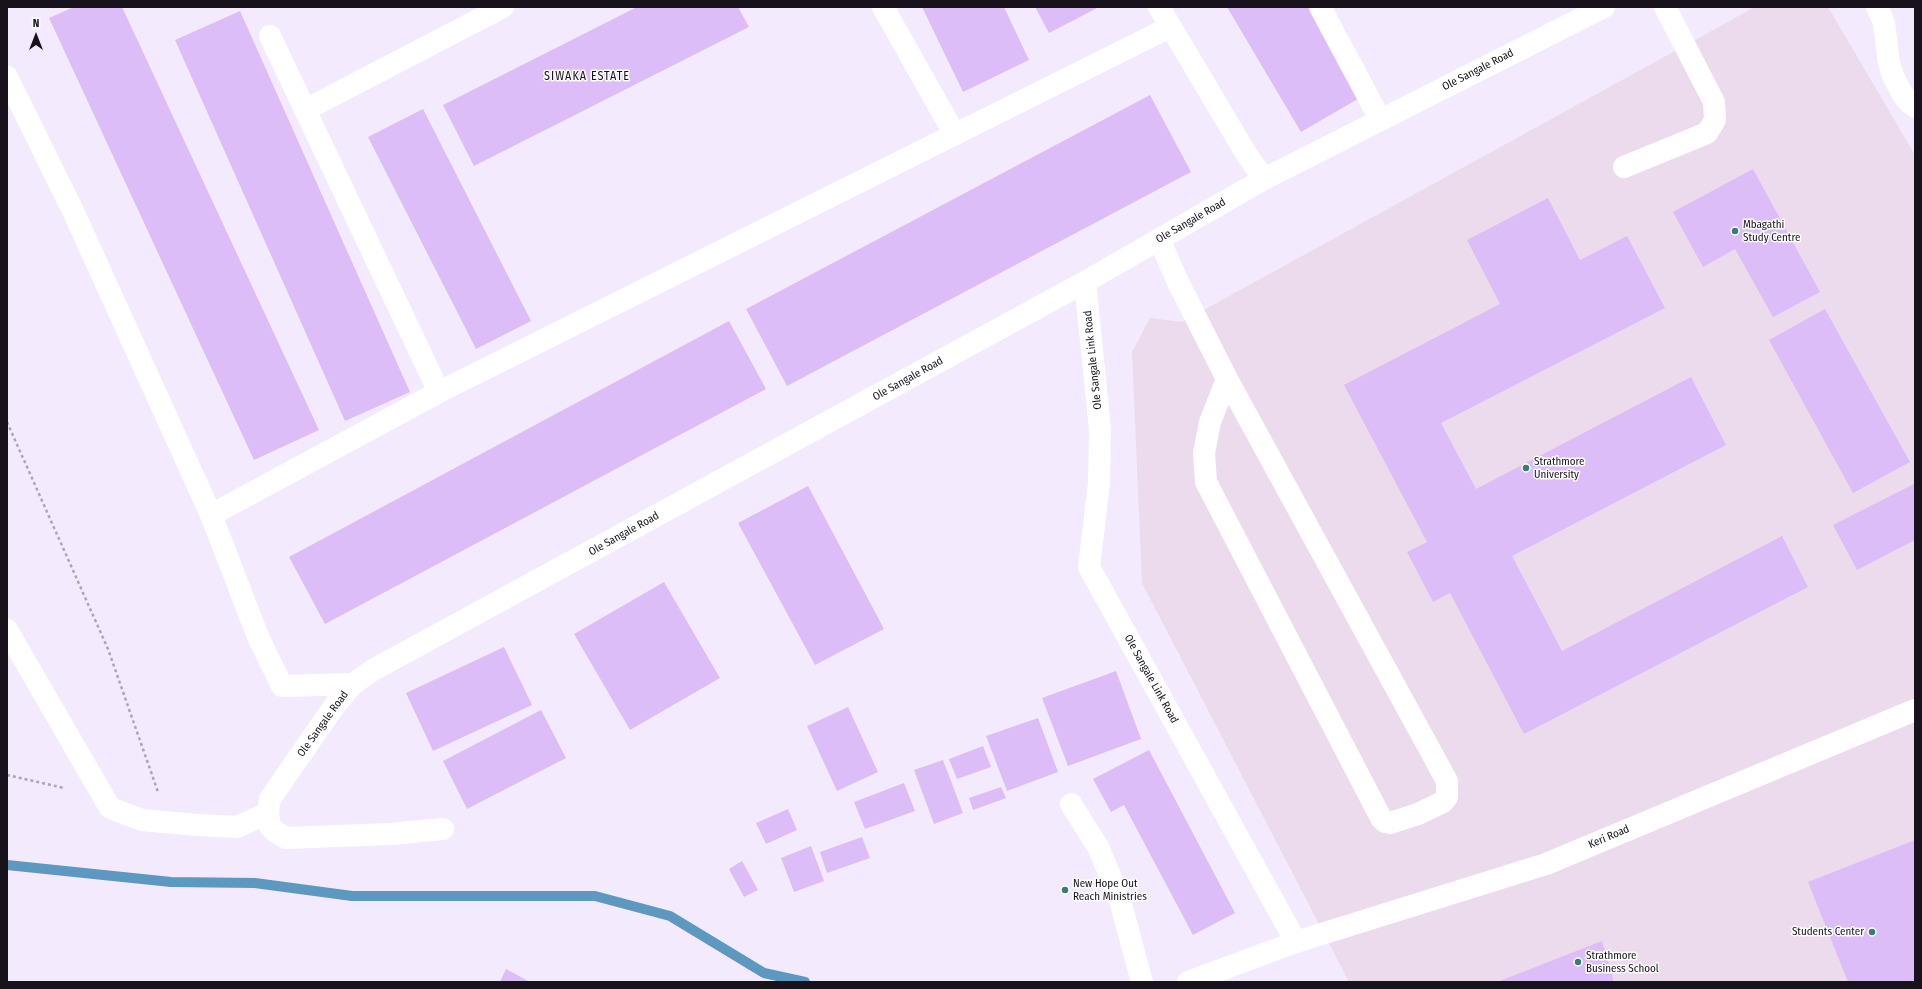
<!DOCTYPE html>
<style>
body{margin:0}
#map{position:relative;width:1922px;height:989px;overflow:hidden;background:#f4eafd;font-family:"Fira Sans Condensed",sans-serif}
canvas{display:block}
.frame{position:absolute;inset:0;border:8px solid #17121c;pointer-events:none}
.north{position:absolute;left:16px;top:16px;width:40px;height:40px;-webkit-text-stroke:3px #fff;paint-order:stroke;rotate:0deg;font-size:11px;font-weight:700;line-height:16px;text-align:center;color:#17121c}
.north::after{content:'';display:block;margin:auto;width:14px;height:18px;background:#17121c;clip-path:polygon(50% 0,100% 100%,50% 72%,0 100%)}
</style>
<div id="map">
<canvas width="1922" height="989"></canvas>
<div class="frame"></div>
<div class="north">N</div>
</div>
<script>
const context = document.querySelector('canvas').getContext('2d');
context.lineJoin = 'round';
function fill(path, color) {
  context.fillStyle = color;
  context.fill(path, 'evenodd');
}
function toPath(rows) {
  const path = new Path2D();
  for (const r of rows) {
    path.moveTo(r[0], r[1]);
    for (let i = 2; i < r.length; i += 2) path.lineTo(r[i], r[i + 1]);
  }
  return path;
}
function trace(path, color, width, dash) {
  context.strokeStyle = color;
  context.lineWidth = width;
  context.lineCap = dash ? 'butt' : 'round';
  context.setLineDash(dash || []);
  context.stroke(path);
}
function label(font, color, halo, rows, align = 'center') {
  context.font = font + ' "Fira Sans Condensed",sans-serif';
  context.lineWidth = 3;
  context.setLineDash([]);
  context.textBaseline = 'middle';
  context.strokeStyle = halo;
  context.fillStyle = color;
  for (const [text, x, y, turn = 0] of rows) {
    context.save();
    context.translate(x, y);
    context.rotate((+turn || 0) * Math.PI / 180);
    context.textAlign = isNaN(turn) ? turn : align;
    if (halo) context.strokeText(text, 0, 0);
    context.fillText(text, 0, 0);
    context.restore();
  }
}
fill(toPath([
 [1755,7,1828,7,1915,155,1915,982,1349,982,1142,583,1132,352,1150,318,1182,322]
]), '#ecdbec');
trace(toPath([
 [7,865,171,882,255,883,352,896,595,896,670,916,764,973,805,982]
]), '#5c98bf', 10);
fill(toPath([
 [74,7,122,7,319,430,254,460,49,18],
 [637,7,738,7,749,27,474,166,443,105],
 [922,7,1004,7,1029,60,963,92],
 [1035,7,1099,7,1049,33],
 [1227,7,1310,7,1363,96,1301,132],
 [240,11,410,392,345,421,175,40],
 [1150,95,1191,172,787,386,746,309],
 [423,109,531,321,476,349,368,137],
 [1753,169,1820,292,1773,317,1735,249,1703,267,1673,212],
 [1548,198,1580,260,1627,236,1665,308,1441,423,1476,489,1691,377,1726,445,1512,556,1562,651,1782,536,1808,587,1524,734,1450,593,1433,602,1407,552,1427,542,1344,385,1500,304,1467,240],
 [1825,309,1910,462,1853,493,1769,340],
 [729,321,766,389,325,624,289,557],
 [1914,484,1915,540,1857,570,1833,525],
 [808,486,884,629,815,665,738,523],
 [664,582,720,678,630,730,574,634],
 [504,647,532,705,433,751,406,693],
 [1116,671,1141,739,1068,766,1042,698],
 [848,707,878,772,837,791,807,726],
 [541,710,566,758,467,809,443,761],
 [1038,718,1058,772,1007,791,986,736],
 [983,746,991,767,957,779,949,759],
 [1149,750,1235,913,1193,935,1124,805,1111,812,1093,779],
 [943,760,963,813,934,824,914,770],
 [904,783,915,811,865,829,854,802],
 [1001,787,1006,798,973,810,969,798],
 [788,809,797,830,766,844,756,823],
 [862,837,870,858,827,873,820,852],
 [1915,840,1915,982,1848,982,1808,882],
 [811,846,824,881,794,892,781,858],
 [742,861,758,890,744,897,729,869],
 [1602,941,1614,982,1497,982],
 [506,969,530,982,500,982]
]), '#ddbdf7');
trace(toPath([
 [7,422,108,649,158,792],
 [7,775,64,788]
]), '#ada5b5', 2.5, [3, 3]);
trace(toPath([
 [883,7,955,135],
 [1159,7,1247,155,1264,179],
 [1320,7,1380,119],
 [1877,7,1884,23,1889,63,1893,76,1903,95,1909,102,1915,107],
 [270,36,439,392],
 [7,77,74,213,211,515,259,639,282,686,353,684],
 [305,110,503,7],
 [1624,167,1707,133,1715,120,1714,102,1665,7],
 [1159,239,1178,282,1227,379,1447,781,1447,797,1443,802,1418,814,1390,823,1385,822,1381,818,1206,482,1204,453,1210,422,1227,379],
 [1085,282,1100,429,1099,483,1089,567,1296,942],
 [211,515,439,392,1170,27],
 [7,630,110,808,142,820,197,825,237,827,268,813],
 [1071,804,1098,847,1119,897,1142,982],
 [443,829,391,834,286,838,276,832,270,827,268,813,270,799,335,705,353,684,373,670,1085,282,1264,179,1604,7],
 [1188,982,1296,942,1546,864,1915,710]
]), '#fff', 22);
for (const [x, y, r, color] of [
 [1735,231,4,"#387d72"],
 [1526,468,4,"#387d72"],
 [1065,890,4,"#387d72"],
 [1872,932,4,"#387d72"],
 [1578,962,4,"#387d72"]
]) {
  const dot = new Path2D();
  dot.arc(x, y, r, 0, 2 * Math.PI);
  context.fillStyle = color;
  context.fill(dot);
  trace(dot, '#fff', 1.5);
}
label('11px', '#17121c', '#fff', [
 ["Ole Sangale Road",1478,70,-27],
 ["Ole Sangale Road",1191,221,-30],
 ["Ole Sangale Link Road",1093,360,-96],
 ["Ole Sangale Road",908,379,-29],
 ["Ole Sangale Road",624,534,-29],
 ["Ole Sangale Link Road",1151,679,61],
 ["Ole Sangale Road",323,724,-54],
 ["Keri Road",1609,837,-23]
]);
label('11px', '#17121c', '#fff', [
 ["Mbagathi",1743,225],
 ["Study Centre",1743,238],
 ["Strathmore",1534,462],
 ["University",1534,475],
 ["New Hope Out",1073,884],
 ["Reach Ministries",1073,897],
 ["Students Center",1864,932,"right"],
 ["Strathmore",1586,956],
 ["Business School",1586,969]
], 'left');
context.letterSpacing = '1px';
label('12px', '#17121c', '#fff', [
 ["SIWAKA ESTATE",587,77]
]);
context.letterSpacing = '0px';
</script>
